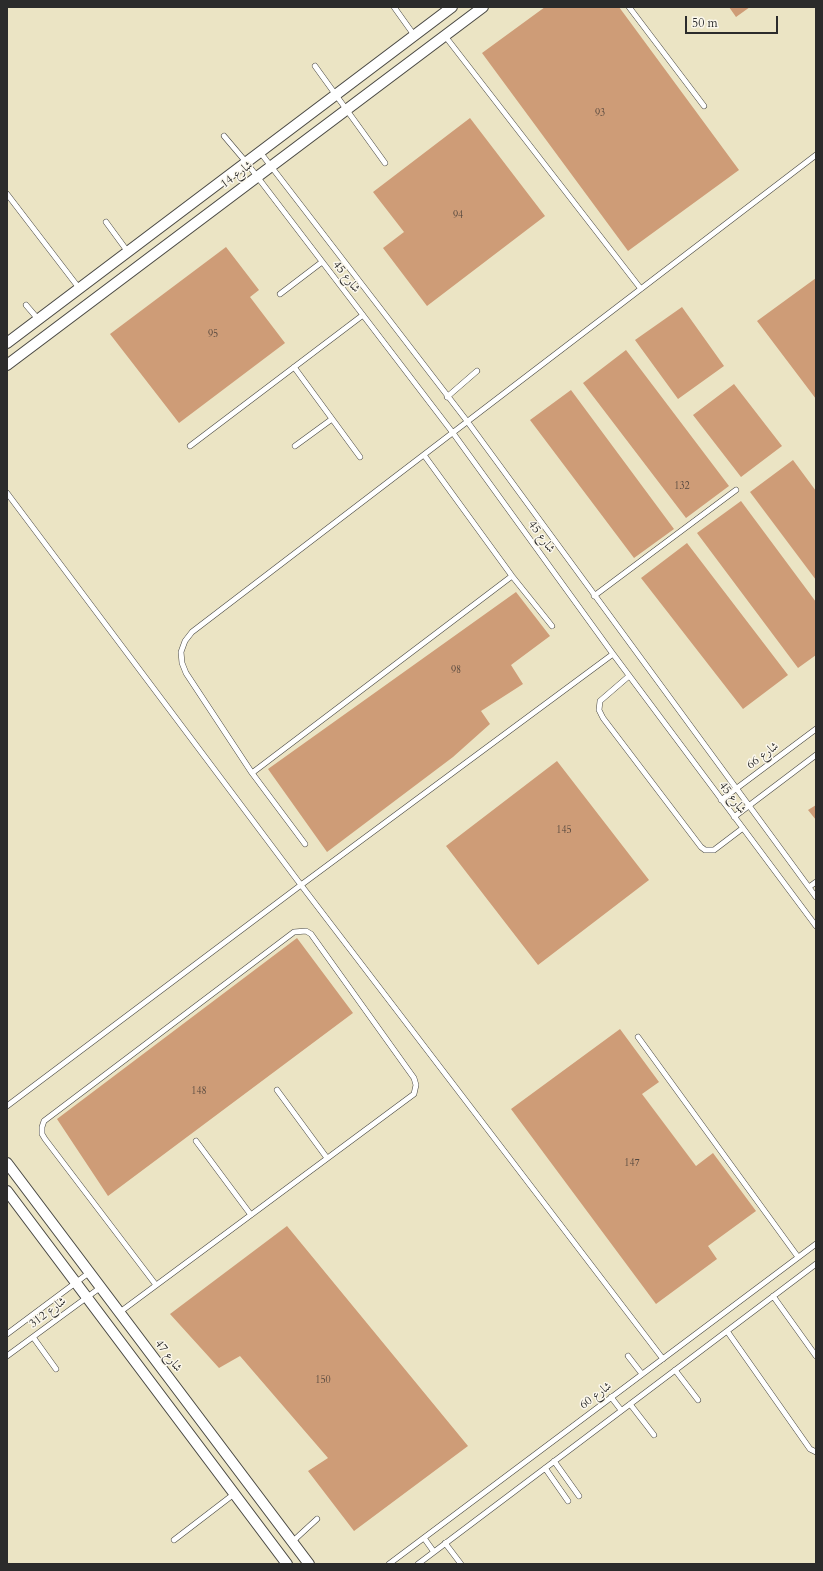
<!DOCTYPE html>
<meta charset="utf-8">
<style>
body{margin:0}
#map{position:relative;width:823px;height:1571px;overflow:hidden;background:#ebe4c4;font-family:Cardo,serif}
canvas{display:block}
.frame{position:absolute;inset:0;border:8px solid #2b2b2b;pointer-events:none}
.scale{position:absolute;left:685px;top:16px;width:93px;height:18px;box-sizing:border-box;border:2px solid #2b2b2b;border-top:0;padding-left:5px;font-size:12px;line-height:14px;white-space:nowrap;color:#2b2b2b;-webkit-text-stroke:3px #fbf7ec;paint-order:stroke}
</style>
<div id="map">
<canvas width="823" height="1571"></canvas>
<div class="frame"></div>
<div class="scale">50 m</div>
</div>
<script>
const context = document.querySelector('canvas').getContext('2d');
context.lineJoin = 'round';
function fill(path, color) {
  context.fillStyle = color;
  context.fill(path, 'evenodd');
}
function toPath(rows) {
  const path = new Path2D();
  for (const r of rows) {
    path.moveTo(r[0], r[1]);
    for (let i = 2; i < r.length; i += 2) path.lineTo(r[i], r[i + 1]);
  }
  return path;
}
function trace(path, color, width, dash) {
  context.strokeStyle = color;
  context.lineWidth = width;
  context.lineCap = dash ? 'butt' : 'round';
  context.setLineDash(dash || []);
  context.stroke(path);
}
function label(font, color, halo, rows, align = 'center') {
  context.font = font + ' Cardo,Amiri,serif';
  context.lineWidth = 3;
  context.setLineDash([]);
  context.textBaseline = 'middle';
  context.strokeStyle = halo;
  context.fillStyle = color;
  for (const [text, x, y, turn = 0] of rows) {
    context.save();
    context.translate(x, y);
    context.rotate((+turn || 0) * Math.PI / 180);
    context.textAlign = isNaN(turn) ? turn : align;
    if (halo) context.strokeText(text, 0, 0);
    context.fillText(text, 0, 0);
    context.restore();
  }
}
fill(toPath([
 [545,7,619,7,739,170,628,251,482,53],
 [729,7,750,7,736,17],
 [470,118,545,216,427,306,383,248,404,232,373,192],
 [226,247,259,290,250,297,285,343,179,423,110,334],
 [816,278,816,399,757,321],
 [682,307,724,366,678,399,635,340],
 [626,350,729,486,686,518,583,383],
 [734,384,782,446,741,477,693,415],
 [571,390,674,529,634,558,530,420],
 [793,460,816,491,816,580,750,492],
 [741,501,816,602,816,655,798,668,697,533],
 [687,543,788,675,743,709,641,578],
 [516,592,550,636,511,665,523,684,481,711,490,724,453,757,327,852,268,769],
 [557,761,649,880,538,965,446,846],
 [816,805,816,820,808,810],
 [297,938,353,1013,108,1196,57,1119],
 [620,1029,659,1082,642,1094,696,1166,713,1153,756,1211,708,1246,717,1259,656,1304,511,1109],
 [287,1226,468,1446,354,1531,308,1471,328,1458,240,1356,219,1368,170,1314]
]), '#ce9c77');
const lane = toPath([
 [394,7,414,35],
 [629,7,704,106],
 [445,36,641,289],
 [315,66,385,163],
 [224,136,246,162,453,433,613,654,816,926],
 [260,152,467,421,816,897],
 [7,194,79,288],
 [106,222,128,252],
 [280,294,322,262],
 [26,305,38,319],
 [294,367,360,457],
 [447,397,477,371],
 [190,446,363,315],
 [295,446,332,419],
 [424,455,512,576,552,626],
 [7,493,301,885,663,1359],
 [594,596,736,490],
 [629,676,600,701,599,710,603,718,701,847,705,850,714,850,743,828],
 [252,773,512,576],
 [721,800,816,729],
 [734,817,816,755],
 [305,844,252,773,186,673,182,663,181,652,185,641,192,632,816,155],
 [809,887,816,882],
 [638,1037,798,1257],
 [277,1090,327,1158],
 [7,1106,301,885,613,654],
 [196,1141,251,1215],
 [773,1296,816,1356],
 [120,1312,414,1094,416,1085,414,1078,311,934,306,931,294,932,44,1121,42,1127,42,1134,45,1139,156,1285],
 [727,1331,810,1449,816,1452],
 [7,1334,90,1272],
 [33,1337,56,1369],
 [7,1356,101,1287],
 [628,1356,642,1374],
 [675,1370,698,1400],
 [611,1397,621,1410],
 [630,1404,654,1435],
 [554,1461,579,1496],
 [545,1468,568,1501],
 [424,1538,434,1552],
 [174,1540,234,1494],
 [292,1542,317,1519],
 [445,1543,461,1564],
 [389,1564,816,1244],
 [418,1564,816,1264]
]);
const street = toPath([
 [7,343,452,7],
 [7,365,483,7],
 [7,1163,309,1564],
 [7,1191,287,1564]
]);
trace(lane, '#484742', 6);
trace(street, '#484742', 12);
trace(lane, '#fff', 5);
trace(street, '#fff', 10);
label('10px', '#54473e', null, [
 ["93",600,114],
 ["94",458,216],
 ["95",213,335],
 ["132",682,487],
 ["98",456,671],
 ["145",564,831],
 ["148",199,1092],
 ["147",632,1164],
 ["150",323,1381]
]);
label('12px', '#2b2b2b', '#fbf7ec', [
 ["شارع 14",237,175,-37],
 ["شارع 45",346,277,52],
 ["شارع 45",541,537,54],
 ["شارع 66",763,756,-37],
 ["شارع 45",732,798,53],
 ["شارع 312",48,1313,-37],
 ["شارع 47",168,1356,53],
 ["شارع 60",596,1396,-37]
]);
</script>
